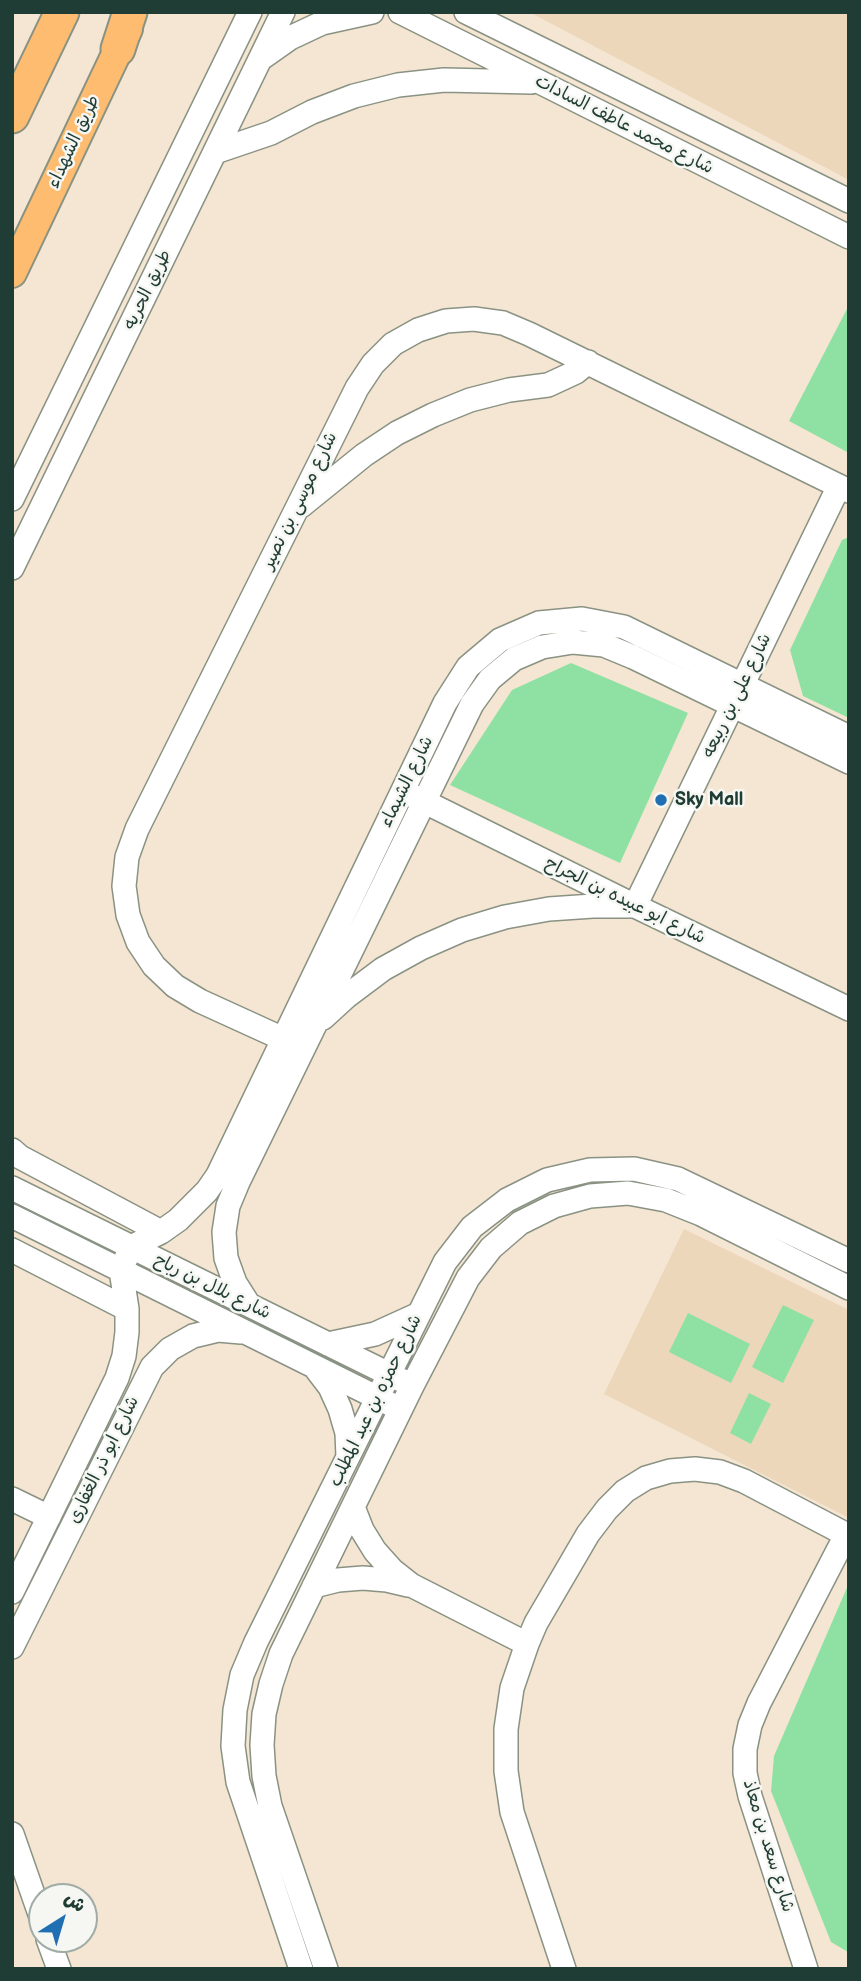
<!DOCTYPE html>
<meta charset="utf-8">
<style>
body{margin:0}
#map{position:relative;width:861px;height:1981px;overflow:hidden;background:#f4e6d2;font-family:"Balsamiq Sans","Playpen Sans Arabic",sans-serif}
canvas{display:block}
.frame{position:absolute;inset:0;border:14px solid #1f3d34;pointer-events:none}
.north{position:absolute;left:28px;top:1883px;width:70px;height:70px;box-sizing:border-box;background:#f6f6f2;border:2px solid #a0aca6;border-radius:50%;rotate:37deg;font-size:19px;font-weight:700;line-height:28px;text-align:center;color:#1f3d34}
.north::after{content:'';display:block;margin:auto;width:24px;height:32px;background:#1f6fb2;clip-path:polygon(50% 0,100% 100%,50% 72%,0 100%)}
</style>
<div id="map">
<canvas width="861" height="1981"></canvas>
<div class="frame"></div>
<div class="north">ش</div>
</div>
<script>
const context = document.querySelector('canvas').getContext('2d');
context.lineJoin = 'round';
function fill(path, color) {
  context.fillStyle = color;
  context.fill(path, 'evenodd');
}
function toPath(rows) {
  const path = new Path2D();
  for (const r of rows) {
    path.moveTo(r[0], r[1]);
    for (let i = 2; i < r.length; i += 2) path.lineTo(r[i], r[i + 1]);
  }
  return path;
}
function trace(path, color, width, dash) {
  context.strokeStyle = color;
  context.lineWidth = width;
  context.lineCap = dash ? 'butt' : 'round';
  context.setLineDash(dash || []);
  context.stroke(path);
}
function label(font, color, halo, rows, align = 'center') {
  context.font = font + ' "Balsamiq Sans","Playpen Sans Arabic",sans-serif';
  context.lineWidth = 5;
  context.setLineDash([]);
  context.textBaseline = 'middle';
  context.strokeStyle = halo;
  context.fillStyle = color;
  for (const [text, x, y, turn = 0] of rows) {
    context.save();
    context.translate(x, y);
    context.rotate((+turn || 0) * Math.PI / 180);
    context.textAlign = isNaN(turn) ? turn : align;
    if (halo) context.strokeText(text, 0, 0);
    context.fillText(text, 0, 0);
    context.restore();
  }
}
fill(toPath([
 [529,12,849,12,849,180],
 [684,1229,849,1310,849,1518,604,1394]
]), '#edd7ba');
fill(toPath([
 [849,305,849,453,789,421],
 [849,537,849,718,803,696,790,650,842,540],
 [571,663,688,713,620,863,450,785,512,690],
 [783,1305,814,1320,783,1383,752,1367],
 [688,1313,750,1344,731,1383,669,1352],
 [749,1393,771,1404,751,1444,730,1433],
 [849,1583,849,1952,848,1952,831,1942,771,1791,774,1756]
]), '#8ee1a2');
const minor = toPath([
 [400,12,849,237],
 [466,12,849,201],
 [263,57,290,38,322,23,372,12],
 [215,152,271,133,312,112,354,96,398,85,444,80,531,82],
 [12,499,250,12],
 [301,506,364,455,397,433,433,415,470,400,509,390,548,385,576,372,588,362],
 [12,568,283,12],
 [411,795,635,906,849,1009],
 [323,1018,347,996,383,969,421,948,462,930,505,917,549,909,593,906,635,906,839,486],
 [303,1048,200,1001,175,986,154,966,138,942,128,915,124,886,127,857,137,829,357,388,373,364,393,344,418,330,446,321,474,319,503,323,529,334,849,491],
 [12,1150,20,1157,161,1232],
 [12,1188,403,1381],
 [12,1216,392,1405],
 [12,1250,127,1309],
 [249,1305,235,1283,226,1258,224,1232,228,1206,238,1182,472,704,490,679,514,659,542,647,573,642,604,645,633,657,849,762],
 [328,1344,375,1334,419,1314],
 [317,1370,330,1387,340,1409,347,1433,348,1457],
 [12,1499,49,1517],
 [353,1507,362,1530,375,1551,392,1570,411,1585,527,1644],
 [314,1586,338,1580,363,1578,387,1580,408,1585],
 [12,1592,117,1378,124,1356,127,1332,127,1309,121,1270,131,1247,161,1232,178,1220,207,1191,218,1175,445,703,468,667,500,640,539,623,582,619,624,627,849,737],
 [12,1647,152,1367,170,1349,193,1336,218,1330,241,1332],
 [12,1834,42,1920],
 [48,1939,59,1969],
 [301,1969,238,1782,233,1746,235,1710,242,1675,256,1642,445,1262,472,1227,507,1200,547,1180,590,1170,634,1169,678,1179,849,1261],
 [326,1969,270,1806,264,1776,262,1745,264,1714,271,1684,281,1654,412,1386,468,1278,491,1248,520,1223,554,1206,590,1196,628,1193,666,1200,701,1214,849,1288],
 [564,1969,512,1812,506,1771,506,1729,512,1688,527,1644,536,1623,588,1534,607,1509,625,1491,646,1478,670,1471,695,1469,720,1472,744,1481,849,1536],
 [806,1969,750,1796,745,1773,745,1749,750,1725,759,1703,846,1535]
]);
const major = toPath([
 [12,273,128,29]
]);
const highway = toPath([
 [118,49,130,12],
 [12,116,62,12]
]);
trace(minor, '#8a9283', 26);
trace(major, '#8a9283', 32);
trace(highway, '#8a9283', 37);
trace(minor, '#fff', 23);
trace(major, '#febc70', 28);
trace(highway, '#febc70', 33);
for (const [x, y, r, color] of [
 [661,800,7,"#1f6fb2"]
]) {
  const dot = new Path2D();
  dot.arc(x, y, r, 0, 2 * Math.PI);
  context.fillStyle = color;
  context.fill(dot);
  trace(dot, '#f6f6f2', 2.5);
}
label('18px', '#1f3d34', '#f6f6f2', [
 ["شارع محمد عاطف السادات",624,125,27],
 ["طريق الشهداء",74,142,-65],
 ["طريق الحريه",148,290,-64],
 ["شارع موسى بن نصير",300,501,-64],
 ["شارع على بن ربيعه",737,696,-64],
 ["شارع الشيماء",407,782,-64],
 ["شارع ابو عبيده بن الجراح",625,901,26],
 ["شارع بلال بن رباح",212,1287,26],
 ["شارع حمزه بن عبد المطلب",376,1401,-64],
 ["شارع ابو ذر الغفارى",104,1460,-64],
 ["شارع سعد بن معاذ",768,1846,73]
]);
label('bold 18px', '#1f3d34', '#f6f6f2', [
 ["Sky Mall",675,800]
], 'left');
</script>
